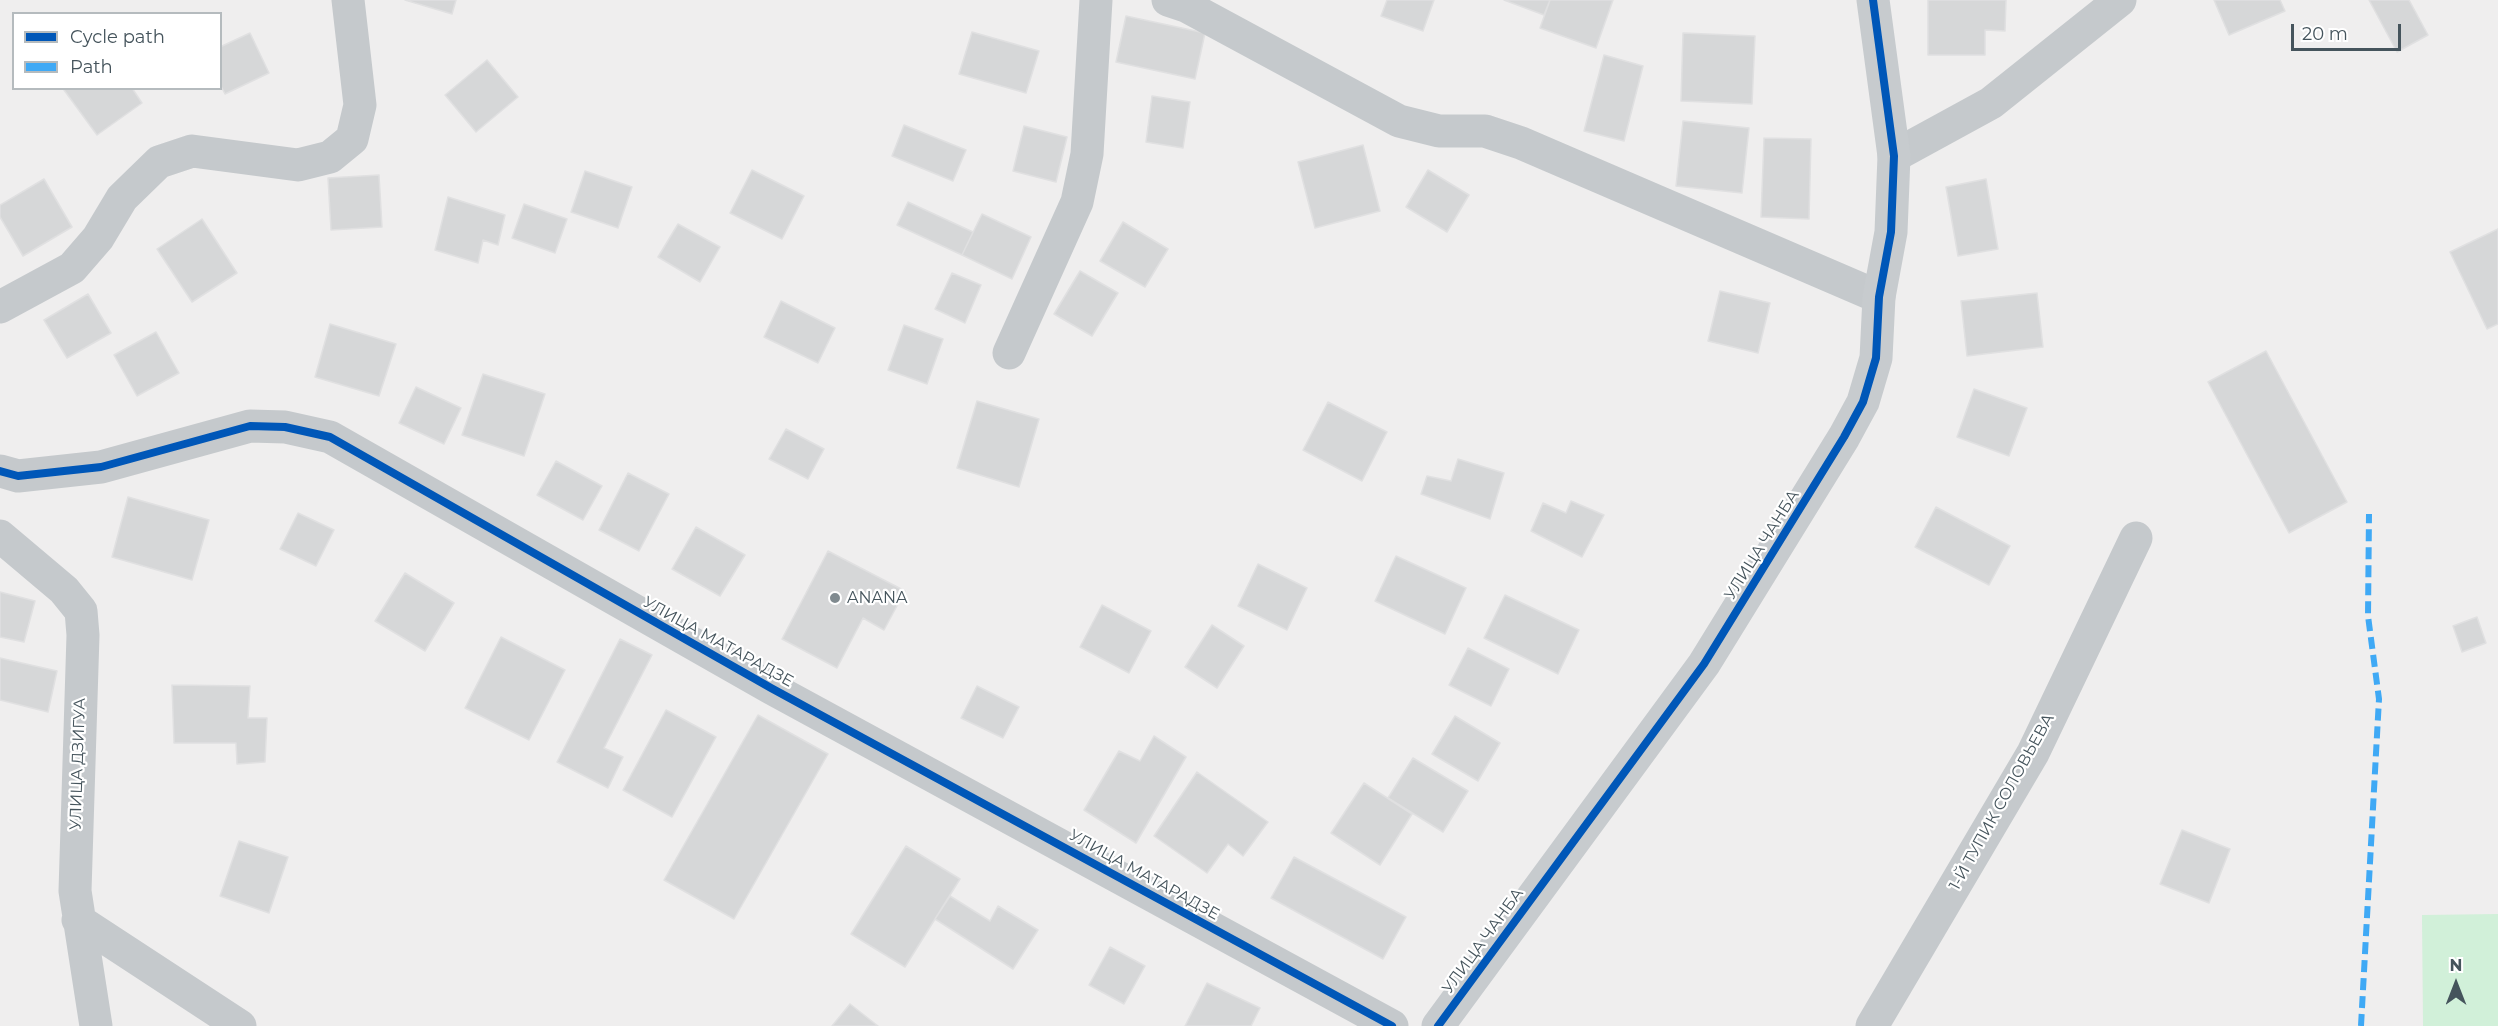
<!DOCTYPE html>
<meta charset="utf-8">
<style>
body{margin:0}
#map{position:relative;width:2498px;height:1026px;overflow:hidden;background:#efeeee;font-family:Montserrat,sans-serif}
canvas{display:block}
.legend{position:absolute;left:12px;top:12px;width:210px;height:78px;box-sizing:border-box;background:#fff;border:2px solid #b5bbbe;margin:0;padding:8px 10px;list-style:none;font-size:18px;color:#45545c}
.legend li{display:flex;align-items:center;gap:12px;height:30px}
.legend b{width:30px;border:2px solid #b5bbbe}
.north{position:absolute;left:2426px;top:954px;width:60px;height:60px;-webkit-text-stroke:4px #fff;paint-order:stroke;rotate:0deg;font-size:16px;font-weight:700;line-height:24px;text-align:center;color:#45545c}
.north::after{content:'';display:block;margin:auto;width:21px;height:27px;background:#45545c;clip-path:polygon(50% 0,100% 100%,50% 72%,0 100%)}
.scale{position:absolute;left:2291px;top:24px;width:110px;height:27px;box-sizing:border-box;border:3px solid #45545c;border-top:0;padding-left:8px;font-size:18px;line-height:21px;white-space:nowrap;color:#45545c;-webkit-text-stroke:4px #fff;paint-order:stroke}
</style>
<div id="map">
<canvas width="2498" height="1026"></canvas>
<ul class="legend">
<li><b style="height:8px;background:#0057b8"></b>Cycle path</li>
<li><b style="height:8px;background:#3fa9f5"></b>Path</li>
</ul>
<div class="north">N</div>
<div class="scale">20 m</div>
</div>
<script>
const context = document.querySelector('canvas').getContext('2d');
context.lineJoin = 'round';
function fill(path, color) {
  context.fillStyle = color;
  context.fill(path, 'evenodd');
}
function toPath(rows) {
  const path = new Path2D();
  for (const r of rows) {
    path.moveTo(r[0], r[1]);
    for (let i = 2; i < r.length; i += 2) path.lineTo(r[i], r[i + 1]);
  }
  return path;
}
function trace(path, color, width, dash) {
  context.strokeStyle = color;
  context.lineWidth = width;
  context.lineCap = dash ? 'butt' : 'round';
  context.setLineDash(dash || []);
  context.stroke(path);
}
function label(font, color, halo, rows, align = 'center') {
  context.font = font + ' Montserrat,sans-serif';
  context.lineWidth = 4.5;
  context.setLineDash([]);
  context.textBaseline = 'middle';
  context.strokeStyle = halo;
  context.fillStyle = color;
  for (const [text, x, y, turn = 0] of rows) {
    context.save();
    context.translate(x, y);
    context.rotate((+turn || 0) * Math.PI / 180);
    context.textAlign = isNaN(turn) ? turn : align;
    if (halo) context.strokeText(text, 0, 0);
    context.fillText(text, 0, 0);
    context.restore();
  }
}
fill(toPath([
 [2498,914,2498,1026,2423,1026,2422,915]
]), '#d1f0d9');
const building = toPath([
 [405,0,456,0,452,14,405,0],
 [1387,0,1434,0,1423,31,1381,16,1387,0],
 [1504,0,1550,0,1544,15,1504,0],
 [1550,0,1613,0,1596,48,1540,28,1550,0],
 [1928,0,2006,0,2005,31,1985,30,1985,55,1928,55,1928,0],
 [2214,0,2280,0,2285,11,2229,35,2214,0],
 [2369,0,2409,0,2428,35,2397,52,2369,0],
 [1126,16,1205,33,1195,79,1116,62,1126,16],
 [972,32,1039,51,1026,93,959,74,972,32],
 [250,33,269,73,225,94,220,84,220,47,250,33],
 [1683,33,1755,36,1752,104,1681,101,1683,33],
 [1604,55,1643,66,1624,141,1584,131,1604,55],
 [487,60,518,97,476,132,445,95,487,60],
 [67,88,132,88,142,103,97,135,64,90,67,88],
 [1152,96,1190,102,1183,148,1146,142,1152,96],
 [1683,121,1749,128,1742,193,1676,186,1683,121],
 [904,125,966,150,953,181,892,156,904,125],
 [1024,126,1067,137,1056,182,1013,171,1024,126],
 [1764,138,1811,139,1809,219,1761,217,1764,138],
 [1363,145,1380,211,1315,228,1298,162,1363,145],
 [752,170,804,196,782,239,730,213,752,170],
 [1428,170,1469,195,1447,232,1406,207,1428,170],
 [585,171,632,187,618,228,571,212,585,171],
 [379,175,382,227,331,230,328,178,379,175],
 [44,179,72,227,23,256,0,217,0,205,44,179],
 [1986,179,1998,249,1958,256,1946,187,1986,179],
 [448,197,505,215,498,245,483,240,478,263,435,250,448,197],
 [908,202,973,232,962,255,897,225,908,202],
 [524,204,567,219,555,253,512,238,524,204],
 [982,214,1031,237,1012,279,962,255,982,214],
 [202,219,237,273,192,302,157,249,202,219],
 [1123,222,1168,249,1145,287,1100,261,1123,222],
 [678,224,720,247,700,282,658,257,678,224],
 [2498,229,2498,324,2487,329,2450,252,2498,229],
 [1080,271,1118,293,1092,336,1054,314,1080,271],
 [952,273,981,285,965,323,935,309,952,273],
 [1720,291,1770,303,1758,353,1708,341,1720,291],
 [2037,293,2043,347,1967,356,1961,301,2037,293],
 [88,294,111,333,67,358,44,320,88,294],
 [781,301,835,328,818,363,764,337,781,301],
 [330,324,396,344,379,396,315,377,330,324],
 [904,325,943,339,927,384,888,370,904,325],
 [156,332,179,373,137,396,114,355,156,332],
 [2266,351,2347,502,2289,533,2208,382,2266,351],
 [483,374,545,394,524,456,462,435,483,374],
 [416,387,461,408,444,444,399,423,416,387],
 [1974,389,2027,408,2009,456,1957,437,1974,389],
 [977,401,1039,419,1019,487,957,468,977,401],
 [1328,402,1387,432,1362,481,1303,450,1328,402],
 [786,429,824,449,808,479,769,459,786,429],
 [1458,459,1504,473,1490,519,1421,494,1427,476,1451,481,1458,459],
 [556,461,602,486,583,520,537,495,556,461],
 [628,473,669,494,639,551,599,530,628,473],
 [128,497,209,520,192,580,112,557,128,497],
 [1571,501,1604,515,1582,557,1531,531,1543,503,1566,513,1571,501],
 [1936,507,2010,546,1989,585,1915,547,1936,507],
 [298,513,334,530,316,566,280,549,298,513],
 [696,527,745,555,720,596,672,569,696,527],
 [828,551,905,591,884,630,863,618,837,668,782,639,828,551],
 [1396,556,1466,588,1445,634,1375,601,1396,556],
 [1258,564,1307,588,1287,630,1238,606,1258,564],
 [405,573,454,603,425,651,375,621,405,573],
 [0,592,35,601,24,642,0,637,0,592],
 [1505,595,1579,630,1558,674,1484,638,1505,595],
 [1102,605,1151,631,1129,673,1080,647,1102,605],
 [2477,617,2486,643,2462,652,2453,626,2477,617],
 [1212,625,1244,646,1217,688,1185,667,1212,625],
 [501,637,565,670,529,740,465,708,501,637],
 [620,639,652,655,604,748,623,757,608,788,557,762,620,639],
 [1468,648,1509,669,1491,706,1449,685,1468,648],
 [0,658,57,671,48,712,0,700,0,658],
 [172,685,250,686,248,718,267,718,265,762,237,764,236,743,174,743,172,685],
 [977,686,1019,707,1003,738,961,718,977,686],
 [666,710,716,737,672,817,623,790,666,710],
 [758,715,828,754,734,919,664,880,758,715],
 [1455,716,1500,743,1478,781,1432,754,1455,716],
 [1154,736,1186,757,1136,843,1084,810,1119,751,1140,761,1154,736],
 [1413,758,1468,791,1443,832,1388,798,1413,758],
 [1197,772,1268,822,1243,856,1228,844,1207,873,1154,836,1197,772],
 [1364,783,1412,814,1380,865,1331,833,1364,783],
 [2182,830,2230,849,2209,903,2160,884,2182,830],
 [239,841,288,857,269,913,220,896,239,841],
 [906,846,960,879,905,967,851,934,906,846],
 [1294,857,1406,917,1383,959,1271,898,1294,857],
 [950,896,990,921,998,906,1038,930,1013,969,935,919,950,896],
 [1110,947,1145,966,1124,1004,1089,985,1110,947],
 [1207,983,1260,1008,1251,1026,1185,1026,1207,983],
 [850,1004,878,1026,832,1026,850,1004]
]);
fill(building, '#d6d7d8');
trace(building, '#e0e0e1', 1.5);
trace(toPath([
 [1168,0,1186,6,1399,121,1439,131,1485,131,1521,143,1879,297],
 [1894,156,1991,103,2120,0],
 [0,307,72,268,98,238,122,198,159,162,192,151,298,165,330,157,352,139,360,105,348,0],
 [1009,353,1077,202,1087,154,1096,0],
 [0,471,18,476,101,467,250,426,285,427,330,437,771,688,1392,1026],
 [0,536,64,590,81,611,83,635,75,891,96,1026],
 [78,920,240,1026],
 [1872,1026,2033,753,2136,538]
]), '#c5c9cc', 33);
trace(toPath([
 [1438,1026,1704,664,1844,437,1863,402,1876,358,1879,297,1891,232,1894,156,1873,0]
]), '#c7cbce', 33);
trace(toPath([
 [2361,1026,2379,699,2368,616,2369,514]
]), '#3fa9f5', 6, [12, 6]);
trace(toPath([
 [0,471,18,476,101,467,250,426,285,427,330,437,771,688,1392,1026],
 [1438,1026,1704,664,1844,437,1863,402,1876,358,1879,297,1891,232,1894,156,1873,0]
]), '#0057b8', 8);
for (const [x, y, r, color] of [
 [835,598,6,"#808a8f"]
]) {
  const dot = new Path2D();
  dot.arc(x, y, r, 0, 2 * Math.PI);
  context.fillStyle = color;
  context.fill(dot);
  trace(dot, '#fff', 2);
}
label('16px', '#45545c', '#fff', [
 ["УЛИЦА ЧАНБА",1762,545,-58],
 ["УЛИЦА МАТАРАДЗЕ",718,642,29],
 ["УЛИЦА ДЗИГУА",78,764,-88],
 ["1-Й ТУПИК СОЛОВЬЕВА",2002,802,-61],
 ["УЛИЦА МАТАРАДЗЕ",1144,875,29],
 ["УЛИЦА ЧАНБА",1483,941,-54]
]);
label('16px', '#45545c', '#fff', [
 ["ANANA",847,598]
], 'left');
</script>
